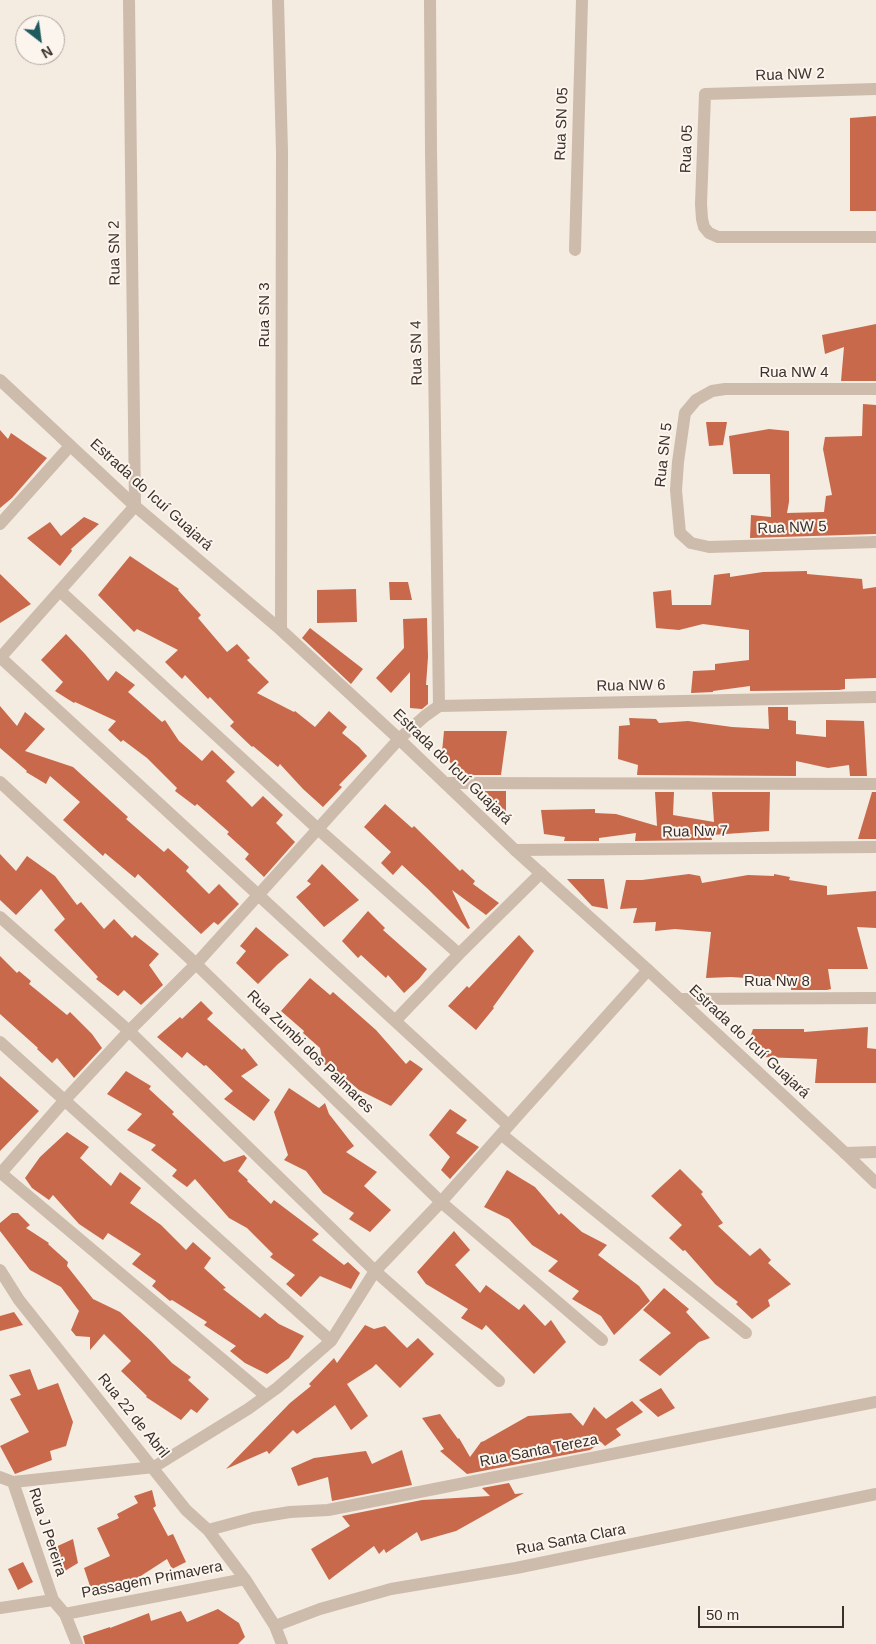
<!DOCTYPE html>
<meta charset="utf-8">
<style>
body{margin:0}
#map{position:relative;width:876px;height:1644px;overflow:hidden;background:#f4ebe1;font-family:Helvetica,sans-serif}
canvas{display:block}
.north{position:absolute;left:15px;top:15px;width:50px;height:50px;box-sizing:border-box;background:#fbf5ee;border:1px solid #aea6a0;border-radius:50%;rotate:150deg;font-size:14px;font-weight:700;line-height:20px;text-align:center;color:#3b302b}
.north::after{content:'';display:block;margin:auto;width:18px;height:22px;background:#1f5a5e;clip-path:polygon(50% 0,100% 100%,50% 72%,0 100%)}
.scale{position:absolute;left:698px;top:1606px;width:146px;height:22px;box-sizing:border-box;border:2px solid #3b302b;border-top:0;padding-left:6px;font-size:15px;line-height:18px;white-space:nowrap;color:#3b302b;-webkit-text-stroke:4px #fbf5ee;paint-order:stroke}
</style>
<div id="map">
<canvas width="876" height="1644"></canvas>
<div class="north">N</div>
<div class="scale">50 m</div>
</div>
<script>
const context = document.querySelector('canvas').getContext('2d');
context.lineJoin = 'round';
function fill(path, color) {
  context.fillStyle = color;
  context.fill(path, 'evenodd');
}
function toPath(rows) {
  const path = new Path2D();
  for (const r of rows) {
    path.moveTo(r[0], r[1]);
    for (let i = 2; i < r.length; i += 2) path.lineTo(r[i], r[i + 1]);
  }
  return path;
}
function trace(path, color, width, dash) {
  context.strokeStyle = color;
  context.lineWidth = width;
  context.lineCap = dash ? 'butt' : 'round';
  context.setLineDash(dash || []);
  context.stroke(path);
}
function label(font, color, halo, rows, align = 'center') {
  context.font = font + ' Helvetica,sans-serif';
  context.lineWidth = 4;
  context.setLineDash([]);
  context.textBaseline = 'middle';
  context.strokeStyle = halo;
  context.fillStyle = color;
  for (const [text, x, y, turn = 0] of rows) {
    context.save();
    context.translate(x, y);
    context.rotate((+turn || 0) * Math.PI / 180);
    context.textAlign = isNaN(turn) ? turn : align;
    if (halo) context.strokeText(text, 0, 0);
    context.fillText(text, 0, 0);
    context.restore();
  }
}
fill(toPath([
 [876,116,876,211,850,211,850,118],
 [876,324,876,381,841,381,844,347,825,354,822,335],
 [863,404,876,405,876,534,750,538,751,515,771,517,770,476,770,474,733,474,729,436,769,429,789,431,789,502,787,513,824,512,826,496,832,495,823,449,825,437,862,436],
 [706,422,727,422,723,445,709,446],
 [0,430,8,439,11,433,47,458,12,498,0,508],
 [84,517,99,524,71,549,72,551,60,566,27,538,50,522,61,536],
 [130,556,179,589,178,590,201,615,198,618,227,652,237,644,250,658,247,660,269,682,257,693,294,712,295,711,315,727,329,711,347,727,342,733,359,747,367,756,339,785,342,787,323,807,303,789,280,764,278,767,253,746,252,747,230,726,234,722,210,697,208,699,185,675,182,679,165,662,178,650,137,629,134,632,98,595],
 [807,571,807,574,862,579,863,589,876,587,876,678,845,679,845,689,839,690,750,691,750,686,713,691,713,692,691,693,693,671,715,670,715,664,749,660,749,630,703,624,679,630,656,628,653,592,671,590,672,605,711,605,714,575,730,573,730,577,763,572],
 [0,574,31,604,0,623],
 [389,582,408,582,412,600,390,600],
 [356,589,357,622,317,623,317,590],
 [427,618,428,657,426,685,428,685,428,704,422,709,410,708,410,672,391,693,376,678,404,648,403,619],
 [310,628,363,669,351,684,302,638],
 [66,634,85,654,108,681,116,671,135,685,128,692,162,722,165,720,179,741,202,761,212,750,235,772,226,781,252,807,263,796,283,815,276,823,295,842,264,877,245,859,249,854,227,834,229,832,197,804,195,806,175,791,177,788,147,758,123,740,121,742,108,730,116,721,75,702,74,703,55,691,63,682,41,660],
 [0,706,17,726,25,712,45,729,25,751,73,767,128,817,126,819,164,852,168,848,189,867,186,871,209,894,219,884,239,904,218,925,214,922,201,934,138,874,135,878,105,853,103,856,63,820,80,802,50,776,46,784,26,772,27,771,0,748],
 [768,707,788,707,788,720,796,721,796,734,826,737,826,720,864,721,867,776,850,776,849,765,828,768,796,761,796,776,637,775,638,765,618,759,619,726,630,725,629,718,656,719,659,723,688,721,732,727,769,729],
 [444,731,507,731,501,775,460,775,442,752],
 [473,791,506,791,506,819,496,810],
 [655,792,674,792,673,815,714,822,712,792,770,792,769,831,711,835,712,840,706,840,635,841,636,833,599,838,599,841,564,841,565,837,544,834,541,810,595,809,595,813,616,814,657,826],
 [872,792,876,792,876,839,858,839],
 [385,804,412,828,414,826,460,871,462,869,475,881,473,884,499,903,486,915,452,890,470,928,468,929,428,889,402,865,393,875,381,863,391,852,364,827],
 [0,854,16,871,27,856,55,876,77,905,81,902,104,929,114,919,132,938,135,935,159,954,149,965,163,985,141,1005,124,990,118,996,96,979,98,977,54,930,65,919,41,889,16,915,0,900],
 [322,864,359,900,324,927,296,897,311,884,307,881],
 [689,874,700,876,702,883,748,875,774,876,774,874,790,877,789,880,827,886,827,895,876,891,876,928,857,927,868,969,828,969,831,989,827,990,791,990,791,981,731,977,706,978,711,932,675,929,655,931,656,922,633,923,637,908,620,909,626,880,642,880],
 [567,879,604,879,608,909,592,906],
 [368,911,385,928,383,930,427,969,419,979,404,993,388,975,386,978,361,955,358,958,342,941],
 [256,927,289,955,278,964,258,984,236,963,246,951,240,946],
 [519,935,534,951,493,1007,494,1008,476,1030,448,1006,467,986,469,988],
 [0,956,17,973,19,971,31,981,29,984,67,1015,70,1012,92,1034,102,1048,74,1078,57,1058,52,1063,37,1049,38,1048,0,1014],
 [310,978,330,995,333,992,376,1030,406,1064,410,1060,423,1069,391,1106,359,1090,337,1071,335,1074,323,1063,320,1048,303,1033,304,1031,281,1011],
 [201,1001,213,1013,207,1019,242,1050,244,1048,258,1065,241,1076,270,1100,254,1121,224,1099,233,1091,206,1065,204,1066,187,1052,182,1058,157,1037,180,1017,182,1019],
 [868,1027,867,1048,876,1049,876,1083,815,1083,817,1059,761,1057,747,1046,753,1029,804,1029,804,1032],
 [126,1071,151,1086,149,1089,174,1112,172,1114,224,1162,244,1155,247,1158,238,1171,248,1180,247,1181,271,1204,274,1200,319,1234,312,1240,344,1265,348,1262,360,1273,351,1289,320,1276,301,1297,286,1284,295,1275,270,1257,273,1254,247,1228,229,1218,195,1179,187,1187,172,1176,177,1170,151,1150,156,1145,127,1130,142,1114,107,1094],
 [0,1076,39,1111,0,1151],
 [289,1088,319,1108,325,1103,329,1114,354,1146,346,1152,377,1172,364,1186,391,1210,370,1232,349,1219,354,1213,323,1193,306,1171,284,1160,288,1155,274,1112],
 [450,1109,467,1120,456,1133,479,1147,450,1179,441,1170,450,1157,429,1135],
 [67,1132,89,1147,80,1158,111,1186,120,1172,141,1188,130,1203,161,1225,186,1250,193,1242,211,1258,204,1268,226,1288,223,1289,260,1318,265,1313,279,1324,304,1336,289,1358,267,1374,245,1363,230,1351,236,1346,204,1325,207,1322,172,1300,170,1301,152,1286,156,1281,132,1264,141,1254,108,1233,103,1240,79,1224,53,1195,49,1200,32,1188,25,1178,40,1157],
 [680,1169,703,1192,701,1194,723,1223,718,1226,750,1256,760,1248,771,1260,768,1263,791,1284,768,1300,770,1306,752,1319,736,1304,738,1302,715,1284,685,1250,683,1251,669,1238,682,1225,651,1196],
 [507,1170,535,1187,559,1215,561,1213,582,1232,607,1245,598,1255,639,1286,650,1301,614,1335,601,1316,572,1299,579,1291,548,1271,558,1261,532,1245,509,1219,484,1207],
 [12,1213,18,1213,30,1225,26,1228,49,1243,48,1244,68,1262,67,1266,93,1299,120,1312,151,1341,172,1363,191,1377,188,1380,209,1399,197,1413,191,1409,181,1420,146,1397,147,1396,121,1371,131,1361,104,1334,90,1350,90,1337,76,1336,71,1330,79,1311,61,1287,30,1270,0,1231,0,1223],
 [454,1231,470,1250,455,1265,480,1293,486,1285,519,1310,524,1304,545,1326,551,1320,566,1342,534,1374,486,1325,482,1330,461,1318,468,1309,426,1284,417,1272],
 [664,1288,689,1309,686,1312,710,1338,699,1342,660,1376,639,1360,671,1333,643,1310],
 [14,1312,23,1325,0,1331,0,1316],
 [365,1325,374,1329,385,1326,407,1348,418,1338,434,1354,400,1388,376,1364,372,1368,347,1384,368,1416,351,1430,335,1405,297,1434,293,1430,269,1454,267,1451,226,1469,290,1403,311,1386,309,1384,334,1358,337,1363],
 [30,1369,38,1390,58,1383,73,1422,66,1446,50,1451,52,1460,15,1474,0,1446,29,1432,10,1399,21,1395,9,1375],
 [661,1388,675,1408,658,1417,639,1400],
 [632,1401,643,1412,616,1429,621,1435,605,1446,601,1442,590,1450,467,1474,440,1451,444,1449,422,1418,440,1414,458,1439,459,1438,470,1457,481,1442,484,1441,528,1416,571,1413,583,1426,594,1407,606,1419],
 [402,1450,412,1485,332,1501,328,1477,298,1486,291,1468,314,1458,366,1451,372,1464],
 [509,1483,515,1494,524,1493,456,1531,421,1541,417,1532,386,1553,384,1549,379,1554,374,1546,329,1580,311,1549,350,1526,342,1516,422,1500,490,1496,482,1488],
 [152,1490,156,1506,153,1508,168,1536,173,1534,186,1562,172,1569,167,1559,133,1581,136,1588,93,1595,84,1568,110,1556,97,1528,119,1518,117,1514,138,1503,134,1496],
 [73,1539,78,1563,60,1574,51,1549],
 [23,1562,33,1582,18,1590,8,1569],
 [218,1609,239,1623,245,1637,238,1644,85,1644,83,1636,110,1627,110,1628,149,1613,151,1621,181,1611,187,1622]
]), '#c8694b');
trace(toPath([
 [278,0,282,152,281,630],
 [430,0,431,151,439,706],
 [876,89,705,94,701,204,702,219,704,227,709,233,718,237,876,237],
 [575,250,582,0],
 [876,389,725,389,712,391,696,400,685,413,678,462,676,490,680,533,691,543,709,547,876,542],
 [0,524,70,446],
 [60,591,318,829,459,954],
 [0,658,135,506,129,0],
 [1,658,508,1125],
 [0,782,196,964,441,1202,602,1340],
 [445,783,876,784],
 [515,850,876,847],
 [0,917,129,1031,375,1271,499,1381],
 [679,999,876,998],
 [395,1021,459,954,541,873],
 [0,1042,331,1341],
 [501,1134,746,1333],
 [845,1153,876,1152],
 [1,1173,266,1396],
 [0,1174,64,1101,129,1031,196,964,399,739,425,716,439,706,876,697],
 [0,1270,19,1300,186,1510,208,1530,245,1579,275,1626,282,1644],
 [0,1477,13,1482,154,1467,248,1409,277,1388,331,1341,375,1271,441,1202,519,1114,648,970],
 [13,1482,53,1600,65,1614,77,1644],
 [208,1530,253,1518,290,1512,328,1510,876,1402],
 [0,1608,53,1600],
 [65,1614,245,1579],
 [275,1626,320,1609,391,1589,516,1568,876,1494]
]), '#cdbbac', 12);
trace(toPath([
 [0,380,135,506,281,630,399,739,515,850,648,970,845,1153,876,1183]
]), '#cdbbac', 12);
label('15px', '#3b302b', '#fbf5ee', [
 ["Rua NW 2",790,75,-2],
 ["Rua SN 05",562,124,-88],
 ["Rua 05",687,149,-88],
 ["Rua SN 2",115,253,-91],
 ["Rua SN 3",265,315,-90],
 ["Rua SN 4",417,353,-91],
 ["Rua NW 4",794,373],
 ["Rua SN 5",664,455,-84],
 ["Estrada do Icuí Guajará",151,495,42],
 ["Rua NW 5",792,528,-2],
 ["Rua NW 6",631,686,-1],
 ["Estrada do Icuí Guajará",452,767,44],
 ["Rua Nw 7",695,832,-1],
 ["Rua Nw 8",777,982],
 ["Estrada do Icuí Guajará",749,1042,43],
 ["Rua Zumbi dos Palmares",310,1052,44],
 ["Rua 22 de Abril",133,1416,51],
 ["Rua Santa Tereza",539,1451,-11],
 ["Rua J Pereira",47,1532,72],
 ["Rua Santa Clara",571,1540,-11],
 ["Passagem Primavera",152,1580,-11]
]);
</script>
